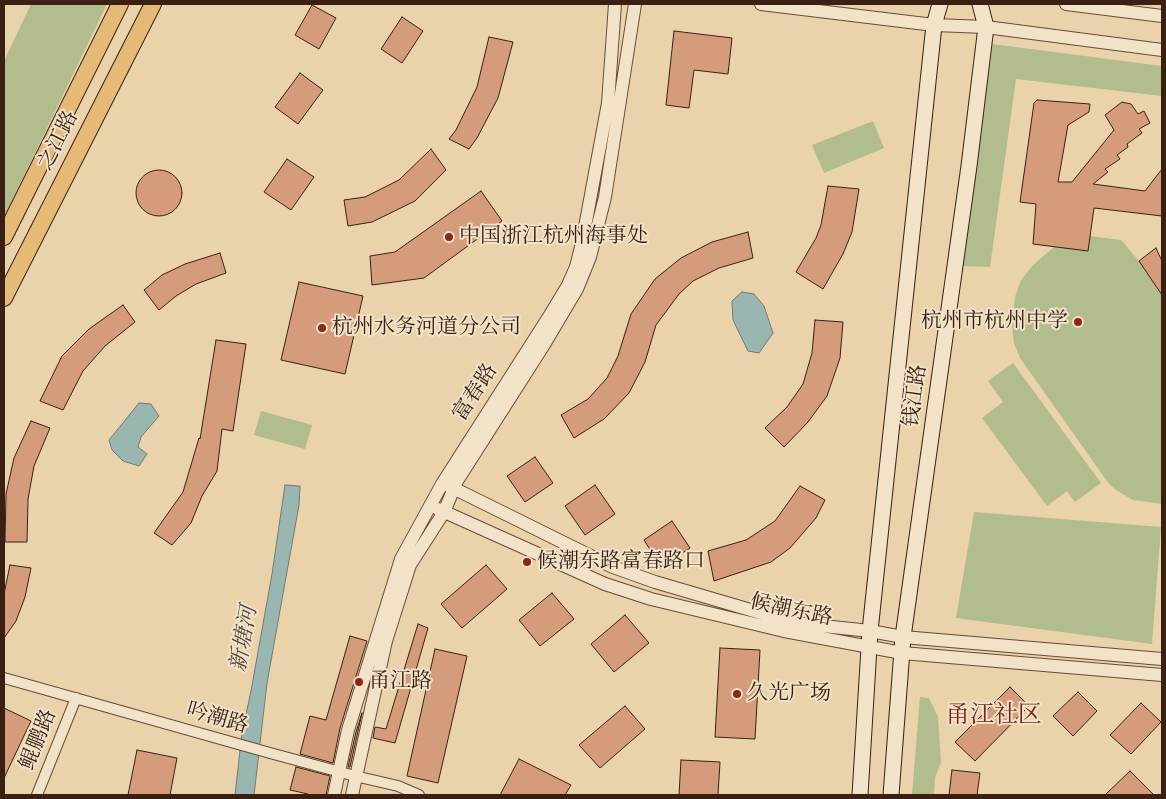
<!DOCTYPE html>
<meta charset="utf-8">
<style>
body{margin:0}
#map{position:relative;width:1166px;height:799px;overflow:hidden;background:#ead2ab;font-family:Cardo,serif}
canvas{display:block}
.frame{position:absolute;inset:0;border:5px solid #3a2012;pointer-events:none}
</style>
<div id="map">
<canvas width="1166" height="799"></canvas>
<div class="frame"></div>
</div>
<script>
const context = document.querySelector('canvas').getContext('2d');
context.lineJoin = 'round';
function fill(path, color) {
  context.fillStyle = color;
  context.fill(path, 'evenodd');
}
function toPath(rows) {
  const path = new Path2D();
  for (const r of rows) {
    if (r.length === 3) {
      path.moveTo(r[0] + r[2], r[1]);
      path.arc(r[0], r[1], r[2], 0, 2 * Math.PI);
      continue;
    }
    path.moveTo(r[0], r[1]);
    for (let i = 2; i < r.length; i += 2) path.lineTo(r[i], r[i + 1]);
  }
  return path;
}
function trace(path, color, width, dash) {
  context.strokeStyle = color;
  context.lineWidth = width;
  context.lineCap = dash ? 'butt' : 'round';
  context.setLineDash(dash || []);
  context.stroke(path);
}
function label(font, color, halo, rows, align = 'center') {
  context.font = font + ' Cardo,"Noto Serif SC",serif';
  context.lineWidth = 4;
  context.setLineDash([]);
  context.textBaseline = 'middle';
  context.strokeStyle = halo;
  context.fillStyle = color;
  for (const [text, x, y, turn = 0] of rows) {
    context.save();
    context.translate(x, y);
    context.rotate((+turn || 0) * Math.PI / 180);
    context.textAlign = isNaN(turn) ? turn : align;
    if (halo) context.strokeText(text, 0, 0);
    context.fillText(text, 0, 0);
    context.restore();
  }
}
fill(toPath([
 [31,4,107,4,4,217,4,61],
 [984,43,1162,66,1162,96,1016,79,990,267,958,266],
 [873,121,884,148,824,173,812,145],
 [1090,236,1121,240,1139,261,1162,295,1162,504,1133,500,1116,490,1109,484,1020,358,1014,343,1012,323,1015,297,1021,280,1033,265,1054,247],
 [1013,363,1101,483,1075,502,1067,491,1047,506,982,418,1003,402,988,381],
 [261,411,312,425,305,449,254,435],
 [974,512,1161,527,1152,644,956,618],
 [920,697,929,698,938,717,941,762,935,778,934,795,912,795]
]), '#b1bd8d');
const water = toPath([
 [742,292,754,294,764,306,773,333,759,353,748,351,733,320,732,301,742,292],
 [139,403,151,404,159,416,141,437,138,447,147,454,139,466,123,461,112,450,109,440,139,403],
 [285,485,300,486,299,505,267,683,254,795,235,795,242,733,251,691,272,574,285,485]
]);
fill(water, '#9ab6b1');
trace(water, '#747a71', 1);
const building = toPath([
 [312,5,336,18,319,49,295,35,312,5],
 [402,17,423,31,402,63,381,49,402,17],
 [674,31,732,38,728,74,694,70,689,108,666,105,674,31],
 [489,37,513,42,498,98,477,138,469,149,449,139,456,130,477,87,489,37],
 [300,73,323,90,298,124,275,107,300,73],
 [1037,100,1090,104,1089,112,1068,125,1058,182,1072,182,1114,130,1105,115,1122,102,1131,104,1138,114,1144,111,1150,123,1139,129,1142,133,1127,144,1128,147,1117,155,1120,159,1105,169,1108,172,1093,184,1145,191,1162,169,1162,216,1094,208,1088,251,1033,244,1036,204,1020,202,1034,103,1037,100],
 [431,149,446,170,415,201,372,222,348,226,344,200,365,197,399,180,431,149],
 [287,159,314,177,291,210,264,192,287,159],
 [159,193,23],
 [828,186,859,189,852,232,843,254,823,289,796,272,816,238,821,225,828,186],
 [481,191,502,221,424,278,372,285,370,256,395,252,481,191],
 [748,232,753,258,719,268,693,281,679,294,656,325,645,362,629,393,604,419,574,438,561,415,588,399,607,378,618,356,631,314,655,279,681,258,712,242,748,232],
 [1156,248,1162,261,1162,295,1139,261,1156,248],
 [220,253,226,273,196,284,176,296,159,310,144,290,162,275,185,264,220,253],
 [299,282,363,296,345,374,281,360,299,282],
 [123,305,135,322,105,346,83,371,63,410,40,401,62,356,89,329,123,305],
 [815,320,843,322,840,358,827,396,808,422,784,447,765,428,787,407,803,384,812,353,815,320],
 [216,340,246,344,233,431,222,429,217,471,202,496,191,523,172,545,154,533,183,492,199,438,200,439,216,340],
 [31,421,50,428,34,466,28,499,27,542,5,542,6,494,14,458,31,421],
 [535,457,553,483,525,502,507,476,535,457],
 [595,485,615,514,585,535,565,506,595,485],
 [800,486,825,500,816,518,790,548,771,562,714,581,708,551,746,540,775,521,800,486],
 [672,521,690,548,661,567,644,540,672,521],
 [10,565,31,568,25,597,16,621,4,638,4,594,10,565],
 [486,565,507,589,462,628,441,604,486,565],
 [552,593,574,619,540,646,519,620,552,593],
 [625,615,649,643,614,672,591,644,625,615],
 [418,624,428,628,395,743,373,738,375,727,386,729,418,624],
 [350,636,367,641,340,728,333,763,300,754,310,716,326,720,350,636],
 [720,648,760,650,755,739,715,737,720,648],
 [435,649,467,656,438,783,407,776,435,649],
 [1010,687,1029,706,975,761,955,742,1010,687],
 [1078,692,1097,711,1073,736,1053,716,1078,692],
 [1141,703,1161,722,1131,754,1110,735,1141,703],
 [625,706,645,729,600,768,579,745,625,706],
 [4,708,31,721,4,778,4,708],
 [362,713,350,767,348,767,356,732,362,713],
 [137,750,177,758,170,795,128,795,137,750],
 [519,759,571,785,565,795,500,795,519,759],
 [681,760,720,762,718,795,679,795,681,760],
 [296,767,330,776,326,795,307,795,308,794,290,790,296,767],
 [952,770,980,773,977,795,949,795,952,770],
 [1130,771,1154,795,1105,795,1130,771]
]);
fill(building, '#d59c7c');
trace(building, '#3a2012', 1);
const minor = toPath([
 [4,678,270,753,355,776,398,786,419,795],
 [37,795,76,698]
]);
const tertiary = toPath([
 [761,4,934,25,986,27,1162,50],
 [1066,4,1162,16],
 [447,485,613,567,655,582,795,623,870,631,903,637,1162,659],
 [438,509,605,584,651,599,784,631,902,653,1162,675],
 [334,795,348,730,401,559,442,484,550,315,568,285,576,267,582,243,608,103,615,4],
 [352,795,386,641,410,565,444,512,457,481,545,343,577,289,590,257,605,197,635,4]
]);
const secondary = toPath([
 [860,795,870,631,934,25,940,4],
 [891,795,903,637,969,166,986,27,980,4]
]);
const primary = toPath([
 [4,237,120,4],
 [4,298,153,4]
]);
trace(minor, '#664c38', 12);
trace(tertiary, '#664c38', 14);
trace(secondary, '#3a2012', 17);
trace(primary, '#3a2012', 18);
trace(minor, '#f1e2c8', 10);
trace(tertiary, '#f1e2c8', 12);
trace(secondary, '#f1e2c8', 15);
trace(primary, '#e5b976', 16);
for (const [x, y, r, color] of [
 [449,237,5,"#8f2418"],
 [1078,322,5,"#8f2418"],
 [322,328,5,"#8f2418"],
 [527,562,5,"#8f2418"],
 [359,682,5,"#8f2418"],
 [737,694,5,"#8f2418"]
]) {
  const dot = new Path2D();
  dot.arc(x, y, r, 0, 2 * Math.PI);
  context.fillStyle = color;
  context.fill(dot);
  trace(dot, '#f1e2c8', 2);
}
label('21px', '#3a2012', '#f1e2c8', [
 ["之江路",59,141,-63],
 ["富春路",476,393,-57],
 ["钱江路",916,396,-82],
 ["候潮东路",791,611,12],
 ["吟潮路",217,719,16],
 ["鲲鹏路",39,740,-68]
]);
label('21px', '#3a2012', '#f1e2c8', [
 ["中国浙江杭州海事处",459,237],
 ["杭州市杭州中学",1068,322,"right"],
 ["杭州水务河道分公司",332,328],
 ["候潮东路富春路口",537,562],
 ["甬江路",369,682],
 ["久光广场",747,694]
], 'left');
label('italic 22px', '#52463a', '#f1e2c8', [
 ["新塘河",245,639,-80]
]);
label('24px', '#7a1f14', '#f1e2c8', [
 ["甬江社区",994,716]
]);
</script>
